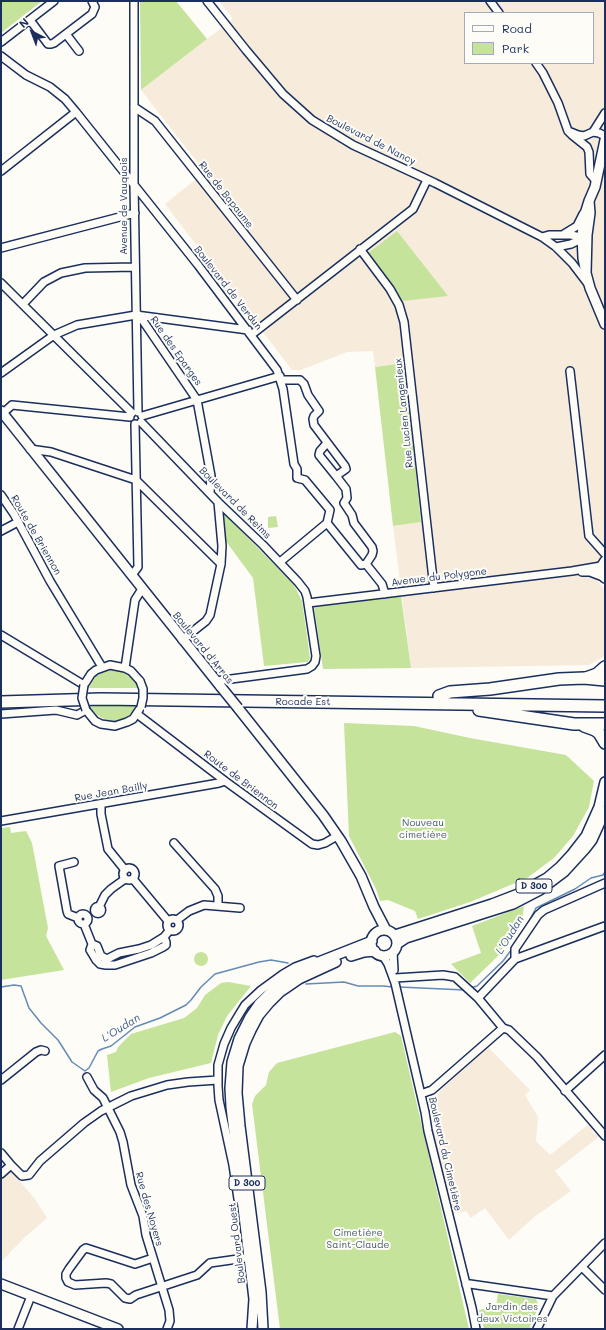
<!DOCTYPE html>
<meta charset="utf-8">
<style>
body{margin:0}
#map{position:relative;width:606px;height:1330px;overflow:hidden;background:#fdfcf7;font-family:Mali,sans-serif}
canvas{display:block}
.frame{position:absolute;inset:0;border:2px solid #1b2f5e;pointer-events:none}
.legend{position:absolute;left:464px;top:12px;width:130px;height:52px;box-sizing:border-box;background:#fdfcf7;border:1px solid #a3aaba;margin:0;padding:5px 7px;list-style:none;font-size:12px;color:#1b2f5e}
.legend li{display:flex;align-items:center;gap:8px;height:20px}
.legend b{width:20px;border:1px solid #a3aaba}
.north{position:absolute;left:12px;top:12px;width:40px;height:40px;-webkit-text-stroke:3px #fdfcf7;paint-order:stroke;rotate:318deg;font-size:11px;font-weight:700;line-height:16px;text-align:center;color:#1b2f5e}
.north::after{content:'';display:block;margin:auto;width:14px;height:18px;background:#1b2f5e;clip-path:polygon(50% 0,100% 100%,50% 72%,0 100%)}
</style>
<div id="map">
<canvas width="606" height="1330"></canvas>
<div class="frame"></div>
<ul class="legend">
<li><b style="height:5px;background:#fdfcf7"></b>Road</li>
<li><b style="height:11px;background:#c5e39b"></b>Park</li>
</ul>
<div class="north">N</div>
</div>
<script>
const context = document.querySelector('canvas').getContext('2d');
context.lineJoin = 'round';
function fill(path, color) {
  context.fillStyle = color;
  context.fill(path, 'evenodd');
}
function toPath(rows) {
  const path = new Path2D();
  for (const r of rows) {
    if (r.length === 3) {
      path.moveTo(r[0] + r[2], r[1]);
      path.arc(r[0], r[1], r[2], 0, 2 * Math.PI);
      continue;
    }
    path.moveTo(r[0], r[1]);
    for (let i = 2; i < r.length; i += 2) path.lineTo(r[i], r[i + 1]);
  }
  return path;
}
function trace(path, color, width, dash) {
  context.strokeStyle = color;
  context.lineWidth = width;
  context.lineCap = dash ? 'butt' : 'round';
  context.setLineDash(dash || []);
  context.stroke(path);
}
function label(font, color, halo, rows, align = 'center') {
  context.font = font + ' Mali,sans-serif';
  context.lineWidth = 4;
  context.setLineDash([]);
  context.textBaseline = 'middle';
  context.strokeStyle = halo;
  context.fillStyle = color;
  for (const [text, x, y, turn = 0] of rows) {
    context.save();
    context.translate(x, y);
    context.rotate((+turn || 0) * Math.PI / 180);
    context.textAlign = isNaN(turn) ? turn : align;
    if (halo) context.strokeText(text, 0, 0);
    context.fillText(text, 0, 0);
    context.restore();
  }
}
fill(toPath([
 [219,1,605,1,605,579,592,576,600,583,605,591,605,656,588,665,411,668,393,526,421,522,404,363,375,367,373,351,347,352,301,370,292,370,165,204,205,172,141,90,233,19],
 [465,13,593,13,593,63,465,63],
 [488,1047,530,1090,525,1095,538,1117,536,1141,550,1155,589,1124,593,1128,592,1131,595,1134,600,1136,555,1171,571,1191,534,1217,509,1240,485,1208,471,1218,466,1211,452,1214,432,1131,437,1129,432,1107,437,1095,443,1088],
 [1,1159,35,1199,47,1218,25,1237,1,1262]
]), '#f7ebdb');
fill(toPath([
 [1,1,42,1,1,33],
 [140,1,176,1,207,39,141,90],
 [397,231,448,296,402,301,368,253],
 [404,363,421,522,393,526,375,367],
 [223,512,294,585,302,601,310,658,308,662,264,666,253,578,225,540],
 [276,516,278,527,268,528,268,517],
 [401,596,411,668,323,669,314,607],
 [112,670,121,671,129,675,134,681,138,688,89,688,92,682,96,676,102,673],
 [89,704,137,704,133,712,125,718,116,721,111,721,102,718,97,715,91,708],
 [344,723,414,726,470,738,566,755,594,781,589,807,573,836,554,858,527,878,470,902,418,919,415,911,388,900,380,901,376,889,349,836],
 [10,827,11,833,26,831,32,843,48,928,46,936,64,970,1,980,1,828],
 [524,906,522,920,499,955,470,983,451,964,481,953,472,926],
 [201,959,7],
 [228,982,251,986,227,1016,218,1035,211,1063,149,1078,111,1092,107,1055,116,1052,118,1047,131,1034,184,1018,197,1008,205,995,221,983],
 [395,1032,401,1036,469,1329,280,1329,252,1104,255,1096,266,1085,269,1072,277,1063],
 [498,1294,536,1299,539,1306,529,1329,484,1329,479,1310,496,1306]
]), '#c5e39b');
trace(toPath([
 [525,929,536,908,575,889,591,878,603,875,605,872],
 [306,984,344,982,358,986,383,986,393,987],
 [1,987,14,985,21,986,29,1008,41,1023,58,1040,72,1062,85,1071,89,1068,98,1051,102,1049,111,1046,135,1027,160,1018,186,1005,191,1000,201,987,215,974,259,962,271,960,288,963],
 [399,987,465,990],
 [470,988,477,986,503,961,512,949]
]), '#638bb6', 1.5);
const minor = toPath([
 [134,1,134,184,138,412],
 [207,1,246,50,283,94,312,120,353,145,435,183,542,237,556,247,572,263,588,284],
 [490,1,499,13],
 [30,20,48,44,51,44,54,43,92,14,95,7,92,1],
 [66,34,79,51],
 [1,42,54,1],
 [1,56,26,75,50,87,65,99,76,112,198,265,277,370,283,389,294,464,297,469,297,478,305,480,330,510,327,523,280,562],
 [536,63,543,73,558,103,568,131],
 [134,107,155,121,297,300],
 [593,132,599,133,605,136],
 [1,171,76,112],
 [596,181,590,174,589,152,587,147,572,135,568,131,578,135,584,136,593,132,605,113],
 [564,234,577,226,583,214],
 [542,237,549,235,571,235,576,236,584,244],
 [556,247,571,244,579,240,581,237],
 [1,248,135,213],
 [360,249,390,289,399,305,404,322,434,588],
 [1,283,132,413],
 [23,304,44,282,61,273,85,268,135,267],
 [139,315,197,400,211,476,210,493],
 [251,335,413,209,427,180],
 [570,371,589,536,605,554],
 [1,373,54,335,77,325,136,315,248,330],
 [281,380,300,380,304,384,308,395,319,411,314,416,313,419,314,425,345,466,346,469,336,476,346,489,347,498,344,503,352,515,354,523,372,547,373,551,372,555,366,564,382,584,385,594],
 [1,415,12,405,130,417],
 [142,416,280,376],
 [141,422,218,502,263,545,298,582,305,591,307,597,316,656,315,662,312,666,307,669,216,681],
 [327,443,320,451,319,455,336,476],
 [30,449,51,452,136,480,221,564],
 [1,495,14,514,50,581,102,667],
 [327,523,361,565,366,564],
 [1,531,18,522],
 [582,572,590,572,603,577],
 [132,575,138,567,135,424],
 [308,603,572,571,601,566],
 [1,635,84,685,91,674,96,670,110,665,125,668,131,671,140,681],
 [182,640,206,621,210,615,221,564,222,546,218,502],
 [125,668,135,600,142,589],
 [1,714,56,710,77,715,86,710,95,721,101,724,115,726,127,722,133,719,139,710],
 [137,714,225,781,312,844,318,845,325,843,337,836],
 [101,804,101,814,108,849,125,870],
 [1,821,219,783,225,781],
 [174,843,215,889,218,896,218,906],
 [74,862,59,866,67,911,68,914,78,918],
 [129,874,6],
 [133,879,168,921],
 [98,910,3.5],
 [99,907,105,895,111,889,125,879],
 [83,919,5],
 [173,925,6],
 [177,920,189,911,204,905,240,908],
 [84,924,92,944,97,946,101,956,107,959,119,953,139,949,151,945,164,937,169,931],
 [92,944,90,950,96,960,100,964,106,965,115,965,151,953,163,947,166,945,166,942,164,937],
 [393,952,394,970],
 [383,956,388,964,395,983,425,1112,428,1131,472,1308,476,1329],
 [515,959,605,926],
 [395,978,443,975,455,977,478,998,503,1028],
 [478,998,515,959,515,949,538,915,544,910,605,883],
 [503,1028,509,1030,537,1057,605,1136],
 [87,1077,94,1090,103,1098,120,1132,123,1142,131,1185,143,1216,146,1235,169,1310,170,1321,167,1329],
 [1,1080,36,1052,41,1050,45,1051],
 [565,1091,605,1055],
 [421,1094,432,1090,503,1028],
 [1,1153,11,1165],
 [1,1174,11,1165,22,1176,29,1175,40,1161,84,1123,101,1111,131,1096,167,1085,188,1082,218,1080],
 [238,1199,233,1165,219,1100,218,1086,218,1065,224,1044,231,1028,240,1013,245,1005,261,990,283,974,295,967,314,960],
 [153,1258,135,1264,86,1248,83,1250,69,1269,66,1274,66,1278,68,1282,75,1285,106,1283,111,1284,125,1298,130,1299,136,1295,197,1275,210,1263,245,1258],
 [582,1267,605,1290],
 [466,1285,470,1284,553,1296],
 [18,1329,31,1296],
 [537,1329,553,1296,605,1243]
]);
const major = toPath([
 [589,201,590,213,587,235,586,273,583,258,582,235,584,217,589,201,595,187,605,140],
 [586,273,590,288,605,324],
 [1,411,221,687],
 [605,561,600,569,601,574,605,578],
 [238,708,323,815,341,841,361,876,374,907,386,930],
 [384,943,13],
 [395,935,492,904,518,894,547,878,560,867,572,854,586,836,599,807,605,782],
 [397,944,406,938,513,904,540,890,564,872,585,849,592,840,605,811],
 [351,956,364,952,375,951],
 [1,1284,118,1329],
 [252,1329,254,1299,231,1107,230,1088,232,1062,239,1039,250,1017,259,1004,277,986,294,974,311,965,372,941],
 [263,1329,261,1292,240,1126,237,1093,238,1066,245,1043,251,1030,259,1015,269,1003,280,992,299,979,336,962]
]);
const highway = toPath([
 [586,678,597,674,605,667],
 [439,696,450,692,490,689,559,679,584,678,605,680],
 [1,702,101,699,605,706],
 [479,710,574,724,605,724],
 [584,726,595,730,599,733,605,743]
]);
trace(minor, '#1b2f5e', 10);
trace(major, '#1b2f5e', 12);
trace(highway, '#1b2f5e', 14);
trace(minor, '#fdfcf7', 7);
trace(major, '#fdfcf7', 9);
trace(highway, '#fdfcf7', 11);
const minorBridge = toPath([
 [140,681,143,689,143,698,141,707],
 [84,685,82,698,86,710]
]);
const majorBridge = toPath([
 [221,687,238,708]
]);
trace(minorBridge, '#1b2f5e', 10, []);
trace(majorBridge, '#1b2f5e', 12, []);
trace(minorBridge, '#fdfcf7', 7);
trace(majorBridge, '#fdfcf7', 9);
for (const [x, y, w] of [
 [534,886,36],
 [247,1183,36]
]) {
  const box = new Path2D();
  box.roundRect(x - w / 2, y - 7, w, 14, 3);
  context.fillStyle = '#fdfcf7';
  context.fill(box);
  trace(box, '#1b2f5e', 1);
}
label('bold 9px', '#1b2f5e', null, [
 ["D 300",534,886],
 ["D 300",247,1183]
]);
label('10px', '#1b2f5e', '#fdfcf7', [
 ["Boulevard de Nancy",371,140,27],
 ["Rue de Bapaume",226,195,52],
 ["Avenue de Vauquois",124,206,-90],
 ["Boulevard de Verdun",228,288,52],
 ["Rue des Eparges",176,351,55],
 ["Rue Lucien Langenieux",404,413,-96],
 ["Boulevard de Reims",235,503,45],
 ["Route de Briennon",36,535,60],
 ["Avenue du Polygone",439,577,-7],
 ["Boulevard d'Arras",203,648,51],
 ["Rocade Est",303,702],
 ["Route de Briennon",241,780,37],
 ["Rue Jean Bailly",111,792,-10],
 ["Boulevard du Cimetière",445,1154,77],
 ["Rue des Noyers",149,1209,74],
 ["Boulevard Ouest",237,1243,-97]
]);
label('10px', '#465c6d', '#fdfcf7', [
 ["Nouveau",423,823],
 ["cimetière",423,835],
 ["Cimetière",358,1233],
 ["Saint-Claude",358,1245],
 ["Jardin des",512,1307],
 ["deux Victoires",512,1319]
]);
label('italic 11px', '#3f5d8a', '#fdfcf7', [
 ["L'Oudan",510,935,-58],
 ["L'Oudan",121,1028,-32]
]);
</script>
